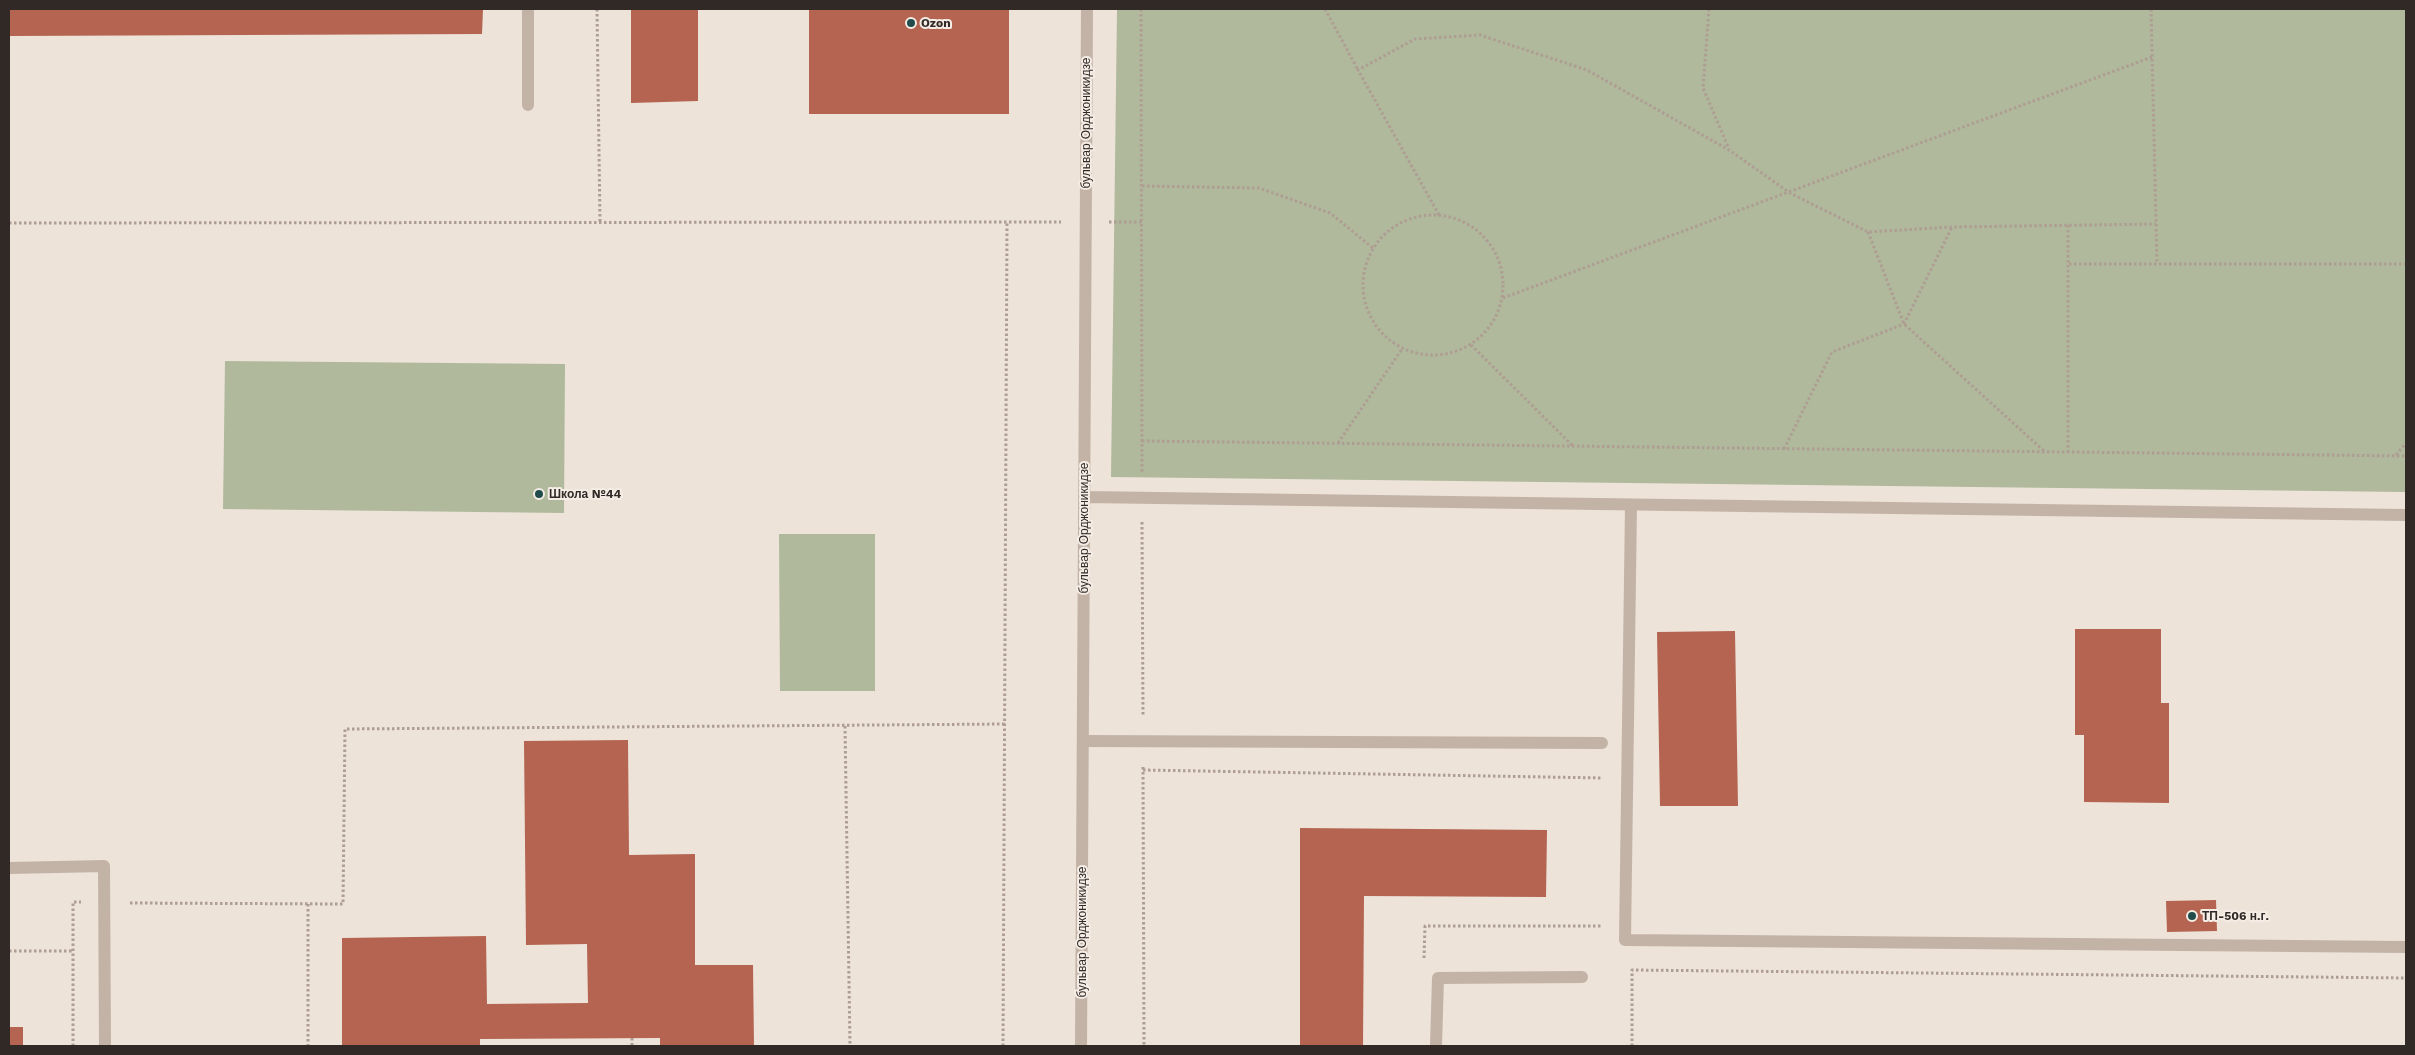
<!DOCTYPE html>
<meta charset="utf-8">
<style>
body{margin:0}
#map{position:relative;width:2415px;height:1055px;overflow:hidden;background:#ede3d9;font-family:"Work Sans",sans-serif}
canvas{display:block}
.frame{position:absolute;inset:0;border:10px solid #312926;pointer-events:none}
</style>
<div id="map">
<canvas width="2415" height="1055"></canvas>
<div class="frame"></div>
</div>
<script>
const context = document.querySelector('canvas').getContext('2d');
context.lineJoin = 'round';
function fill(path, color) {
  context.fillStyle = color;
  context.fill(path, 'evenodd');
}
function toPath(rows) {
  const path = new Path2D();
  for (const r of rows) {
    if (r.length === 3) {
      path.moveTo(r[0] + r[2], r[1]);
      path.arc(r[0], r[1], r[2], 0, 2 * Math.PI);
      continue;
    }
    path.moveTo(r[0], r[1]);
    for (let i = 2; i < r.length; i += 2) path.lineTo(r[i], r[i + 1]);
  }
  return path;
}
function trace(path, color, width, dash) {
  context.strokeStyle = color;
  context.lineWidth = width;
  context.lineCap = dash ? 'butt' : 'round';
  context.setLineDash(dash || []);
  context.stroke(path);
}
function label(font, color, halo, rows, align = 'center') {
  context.font = font + ' "Work Sans",sans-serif';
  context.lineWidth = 4;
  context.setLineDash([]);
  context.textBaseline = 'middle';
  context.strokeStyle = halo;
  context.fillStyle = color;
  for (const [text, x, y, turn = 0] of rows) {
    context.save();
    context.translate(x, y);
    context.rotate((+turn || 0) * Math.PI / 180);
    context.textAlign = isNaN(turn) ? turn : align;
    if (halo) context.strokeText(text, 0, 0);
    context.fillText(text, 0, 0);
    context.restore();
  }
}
fill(toPath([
 [1117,9,2406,9,2406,492,1111,477],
 [225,361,565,364,564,513,223,509],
 [779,534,875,534,875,691,780,691]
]), '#b0b99c');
fill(toPath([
 [9,9,483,9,482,34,9,36],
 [631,9,698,9,698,101,631,103],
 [809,9,1009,9,1009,114,809,114],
 [2075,629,2161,629,2161,703,2169,703,2169,803,2084,802,2084,735,2075,735],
 [1735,631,1738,806,1660,806,1657,632],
 [628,740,629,855,695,854,695,965,753,965,754,1046,660,1046,660,1038,480,1039,480,1046,342,1046,342,938,486,936,487,1004,588,1003,587,944,526,945,524,741],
 [1300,828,1547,830,1546,897,1364,896,1363,1046,1300,1046],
 [2216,900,2217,931,2167,932,2166,901],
 [9,1027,23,1027,23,1046,9,1046]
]), '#b46450');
trace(toPath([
 [597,9,600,222],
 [1141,9,1142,473],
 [1325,9,1358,70],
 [1709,9,1703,88,1729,149],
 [2151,9,2157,264],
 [1142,186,1259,188,1330,213,1373,248],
 [1433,285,70],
 [1439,215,1358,70,1415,39,1480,35,1587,70,1729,150,1790,193,1868,232,1952,227,2156,224],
 [1109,222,1142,222],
 [9,223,1061,222],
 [2068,225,2068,452],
 [1868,232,1904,324,2044,451],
 [2069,264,2406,264],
 [1503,298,2152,57],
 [1471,345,1573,446],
 [1142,441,2406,456],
 [1338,443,1402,349],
 [1784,449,1832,352,1904,324,1952,227],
 [2396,455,2406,443],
 [1142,522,1143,716],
 [845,726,850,1046],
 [1143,767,1144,1046],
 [1143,770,1603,778],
 [130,903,343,904,345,729,1005,724],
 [308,904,308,1046],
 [9,951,73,951],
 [1424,958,1425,926,1601,926],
 [632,1038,632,1046],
 [73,1046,73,902,81,902],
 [1003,1046,1007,222],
 [1632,1046,1632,970,2406,978]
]), '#ae9d92', 3, [2.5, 2.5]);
trace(toPath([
 [528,9,528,105],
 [1631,505,1625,940,2406,947],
 [1083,741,1602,743],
 [9,868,104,866,105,1046],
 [1436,1046,1438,978,1582,977]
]), '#c3b3a7', 12);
trace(toPath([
 [1084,497,2406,515],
 [1081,1046,1087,9]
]), '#c3b3a7', 12);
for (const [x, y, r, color] of [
 [911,23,5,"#224b4c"],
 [539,494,5,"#224b4c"],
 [2192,916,5,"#224b4c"]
]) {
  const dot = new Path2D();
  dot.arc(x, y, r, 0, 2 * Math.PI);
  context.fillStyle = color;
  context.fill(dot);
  trace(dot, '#f5ede5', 2);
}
label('bold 12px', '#312926', '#f5ede5', [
 ["Ozon",921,23],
 ["Школа №44",549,494],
 ["ТП-506 н.г.",2202,916]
], 'left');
label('12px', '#312926', '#f5ede5', [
 ["бульвар Орджоникидзе",1086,123,-90],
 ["бульвар Орджоникидзе",1084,528,-90],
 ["бульвар Орджоникидзе",1082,932,-90]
]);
</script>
